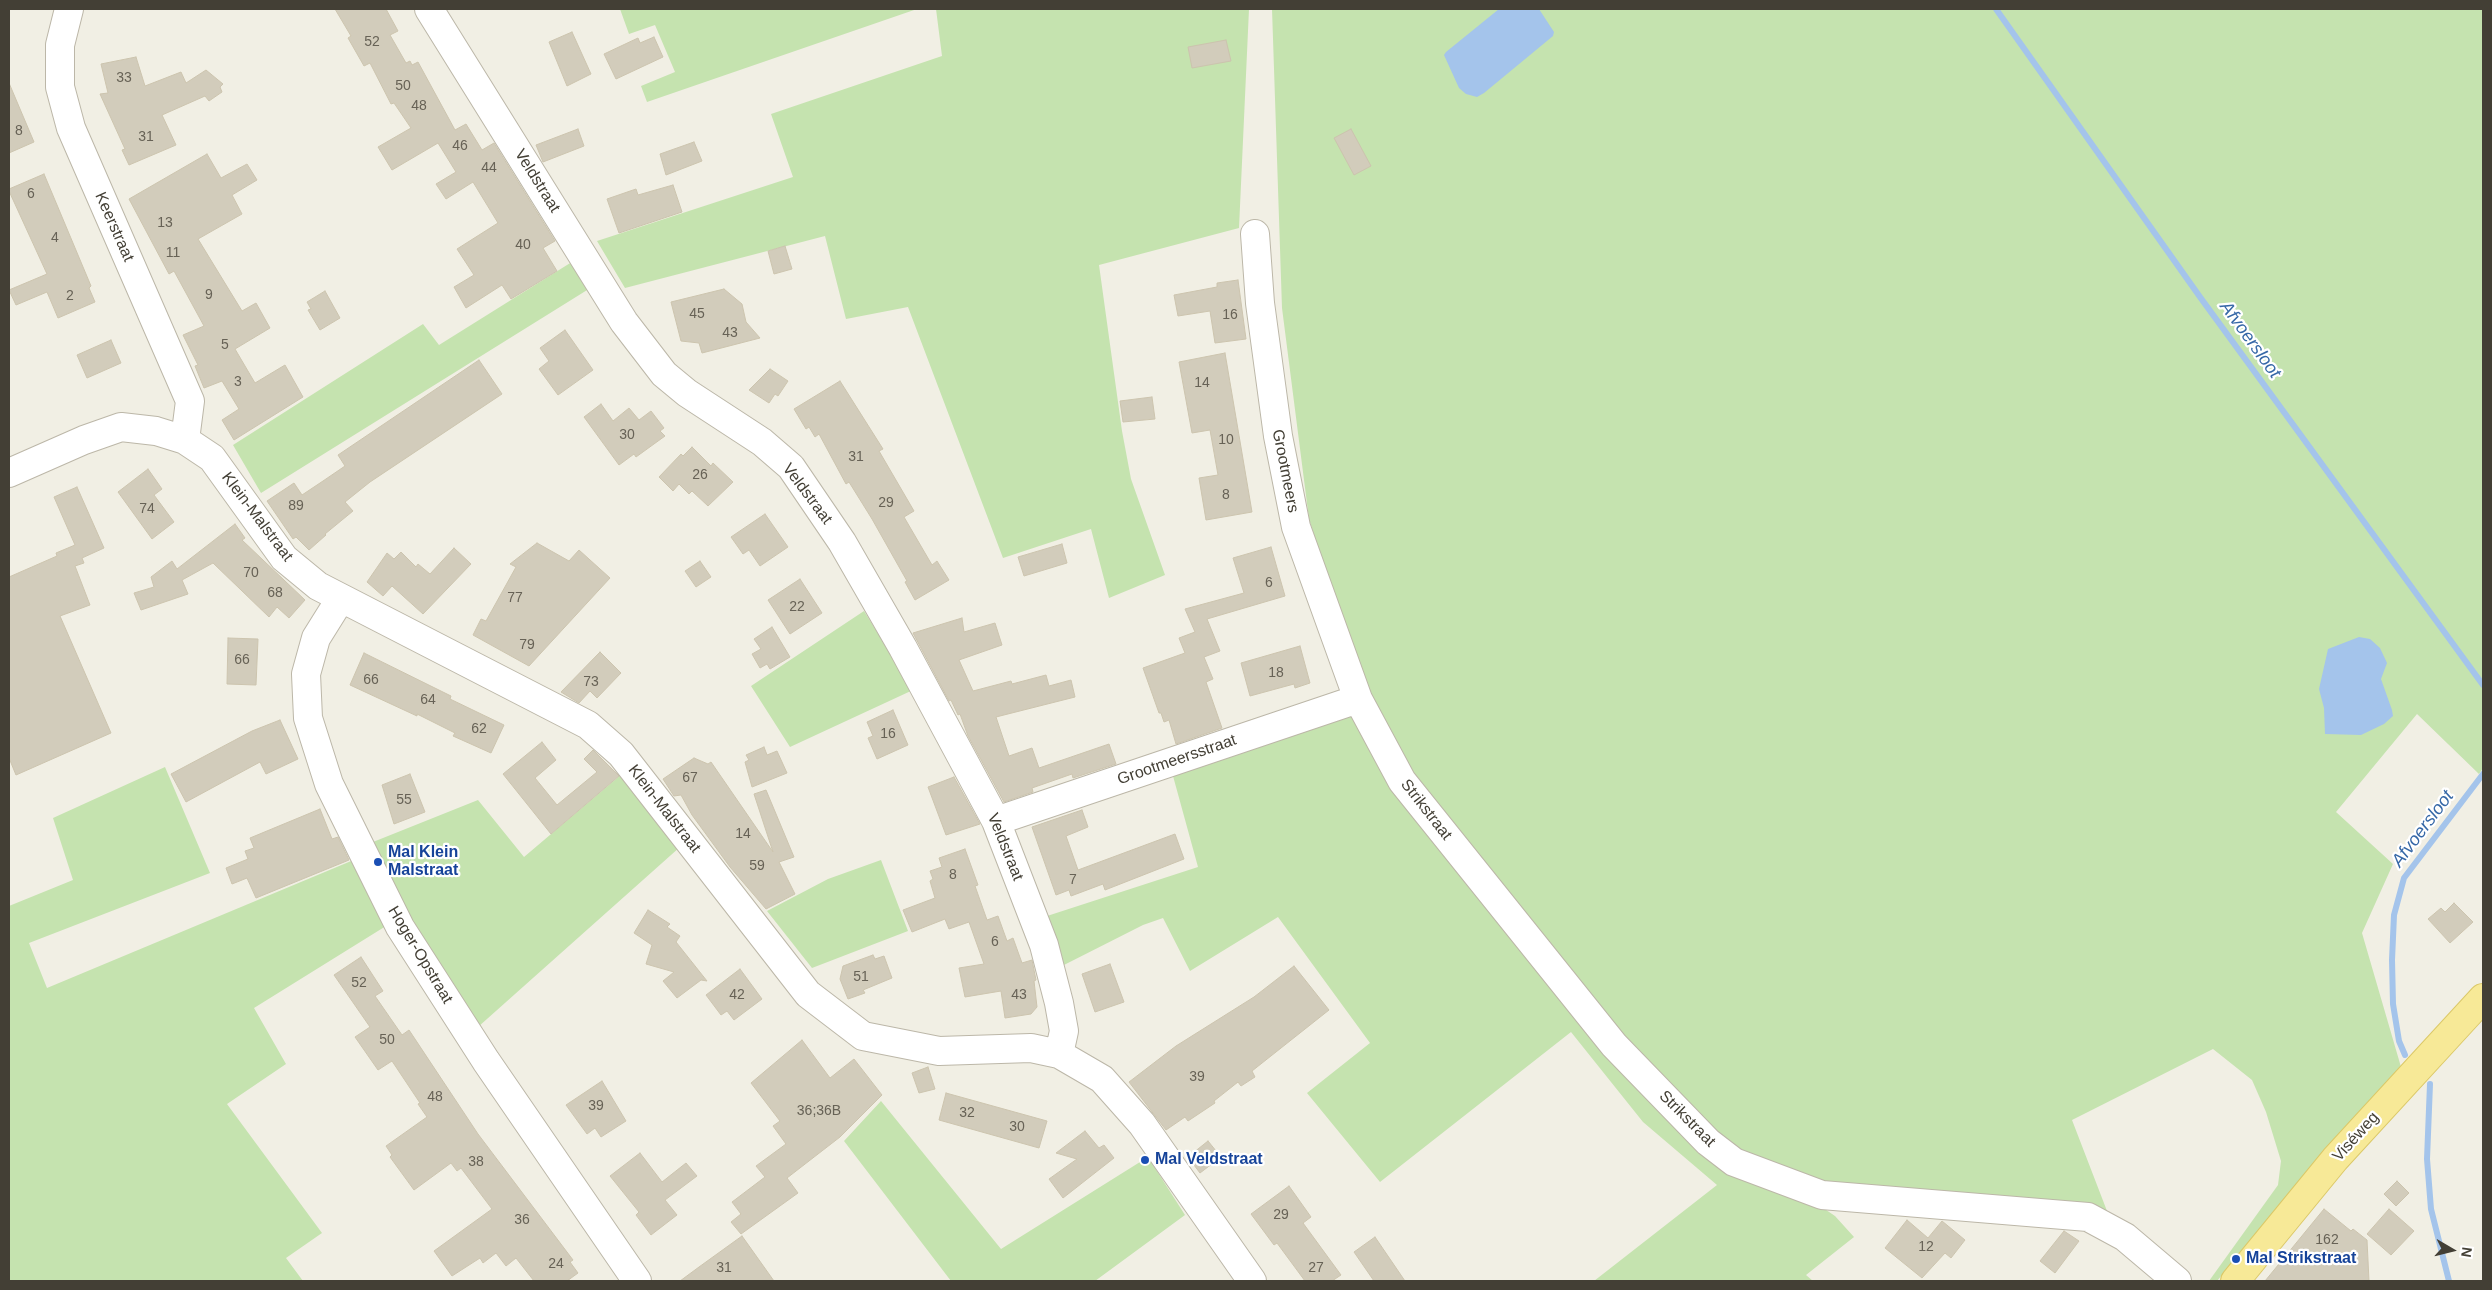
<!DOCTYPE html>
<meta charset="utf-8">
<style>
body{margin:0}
#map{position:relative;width:2492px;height:1290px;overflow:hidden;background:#f1efe4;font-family:Arial,sans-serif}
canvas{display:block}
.frame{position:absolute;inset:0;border:10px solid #433f35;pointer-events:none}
.north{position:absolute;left:2427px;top:1225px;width:50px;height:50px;-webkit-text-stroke:4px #fff;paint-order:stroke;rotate:98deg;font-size:14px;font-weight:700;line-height:20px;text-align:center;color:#433f35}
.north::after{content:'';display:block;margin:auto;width:18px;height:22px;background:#433f35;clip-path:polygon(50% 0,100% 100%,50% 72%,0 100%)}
</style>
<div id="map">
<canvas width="2492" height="1290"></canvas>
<div class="frame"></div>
<div class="north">N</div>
</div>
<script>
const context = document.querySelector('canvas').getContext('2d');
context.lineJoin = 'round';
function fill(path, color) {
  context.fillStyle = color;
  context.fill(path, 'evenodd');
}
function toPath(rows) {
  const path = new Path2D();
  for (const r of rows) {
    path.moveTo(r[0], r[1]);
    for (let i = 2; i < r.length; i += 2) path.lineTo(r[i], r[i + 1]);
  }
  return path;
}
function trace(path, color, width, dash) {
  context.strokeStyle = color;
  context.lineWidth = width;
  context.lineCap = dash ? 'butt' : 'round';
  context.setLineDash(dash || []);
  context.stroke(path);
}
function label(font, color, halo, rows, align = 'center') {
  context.font = font + ' Arial,sans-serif';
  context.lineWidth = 4.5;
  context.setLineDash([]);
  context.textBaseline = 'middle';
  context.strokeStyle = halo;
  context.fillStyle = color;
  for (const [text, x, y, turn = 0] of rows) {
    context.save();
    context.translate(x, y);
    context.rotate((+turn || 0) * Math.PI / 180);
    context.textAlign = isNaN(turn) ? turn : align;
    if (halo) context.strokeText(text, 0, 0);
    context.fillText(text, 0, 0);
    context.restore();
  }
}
fill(toPath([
 [620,9,917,9,647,102,641,86,675,72,655,25,629,34],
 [936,9,1249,9,1239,228,1099,265,1122,431,1131,479,1165,575,1109,598,1091,529,1003,558,908,307,846,319,825,236,625,288,597,241,793,177,771,114,942,56],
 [1272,9,2483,9,2483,768,2479,774,2417,714,2336,812,2393,864,2362,933,2401,1067,2332,1141,2217,1281,2209,1281,2278,1185,2281,1161,2266,1112,2252,1080,2213,1049,2072,1120,2107,1211,1838,1192,1768,1171,1694,1117,1512,906,1405,772,1364,689,1309,519,1282,308],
 [575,260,592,287,261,493,233,445,423,324,439,345],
 [864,611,913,690,790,747,751,686],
 [1355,713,1632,1079,1835,1216,1854,1237,1806,1275,1813,1281,1594,1281,1717,1185,1643,1122,1571,1032,1380,1182,1307,1093,1370,1043,1278,917,1190,971,1163,918,1143,925,1060,967,1044,917,1198,867,1173,776],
 [165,767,210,873,29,943,47,988,356,859,386,926,254,1008,286,1064,227,1104,322,1233,286,1258,303,1281,9,1281,9,906,73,880,53,818],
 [623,773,680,847,478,1027,414,927,373,842,478,800,524,857],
 [881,860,908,931,812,968,767,911,828,879],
 [881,1101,1001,1249,1148,1157,1185,1215,1095,1281,951,1281,844,1141]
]), '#c5e3af');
fill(toPath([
 [1499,9,1539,9,1554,32,1553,36,1484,93,1477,97,1466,94,1459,88,1444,55,1446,52],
 [2359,637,2370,639,2380,648,2387,663,2381,679,2392,710,2393,716,2384,724,2361,735,2325,734,2324,708,2319,689,2328,649]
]), '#a4c4eb');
trace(toPath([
 [1996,9,2200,297,2483,685],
 [2405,1055,2399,1041,2393,1004,2392,960,2394,915,2404,878,2483,774],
 [2430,1084,2427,1159,2431,1209,2449,1281]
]), '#a4c4eb', 6);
const building = toPath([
 [335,9,386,9,398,31,390,35,406,63,410,61,412,65,418,62,455,130,466,124,482,150,494,143,555,241,543,248,557,271,511,299,502,285,466,308,454,287,474,275,457,249,498,223,473,182,446,199,436,184,456,172,438,143,392,170,378,147,411,128,394,103,391,104,370,63,364,66,348,38,351,36,335,9],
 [572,32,591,74,567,86,549,42,572,32],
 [654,37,663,57,616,79,604,54,638,38,640,43,654,37],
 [1226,40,1231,61,1192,68,1188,47,1226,40],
 [136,57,145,86,181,72,186,83,206,70,223,84,220,87,222,92,209,101,205,96,162,115,176,145,129,165,122,150,125,149,100,94,108,93,101,64,136,57],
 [9,83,34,142,9,153,9,83],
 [578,129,584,146,543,162,536,145,578,129],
 [1351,129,1371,166,1354,175,1334,138,1351,129],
 [694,142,702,161,666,175,660,154,694,142],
 [207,154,221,178,247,164,257,180,232,195,242,214,198,239,242,311,256,303,270,328,235,349,255,383,285,365,303,397,234,440,222,420,239,409,222,381,204,388,195,366,198,365,183,335,204,326,174,271,169,274,129,199,207,154],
 [44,174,91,286,89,288,95,302,58,318,47,292,16,305,9,290,47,274,9,191,9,189,44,174],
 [673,185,682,212,619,233,607,199,636,189,638,195,673,185],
 [785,246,792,269,774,274,768,251,785,246],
 [1238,280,1246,339,1215,343,1210,311,1178,316,1174,295,1217,287,1217,283,1238,280],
 [724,289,742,304,746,322,760,338,702,353,699,343,681,341,671,302,724,289],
 [325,291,340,318,320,330,308,310,311,309,307,302,325,291],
 [565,330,593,370,558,395,539,369,549,361,540,348,565,330],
 [111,340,121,363,87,378,77,355,111,340],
 [1225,353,1252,512,1206,520,1199,478,1218,475,1210,430,1192,433,1179,362,1225,353],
 [479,360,502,394,370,482,345,502,353,511,325,534,326,535,309,550,296,537,293,539,267,501,294,483,302,495,323,481,345,466,338,455,479,360],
 [770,369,788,381,778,396,775,394,769,403,749,390,770,369],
 [840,381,883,449,879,451,914,511,904,517,932,565,937,561,949,580,915,600,905,582,907,581,872,519,849,482,846,484,819,434,815,437,809,427,806,429,794,409,840,381],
 [1152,397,1155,419,1123,422,1120,401,1152,397],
 [601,404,613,421,629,408,639,420,651,411,664,428,660,431,665,436,636,457,634,454,619,465,584,417,601,404],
 [692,447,711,466,713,463,733,482,708,506,692,491,689,494,679,484,673,491,659,477,681,454,683,456,692,447],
 [148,469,162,489,154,495,174,522,152,539,118,492,148,469],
 [77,487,104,548,82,558,84,563,75,566,90,605,60,616,111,733,16,775,9,758,9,577,57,556,56,553,75,545,54,497,77,487],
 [765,514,788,547,760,566,749,550,743,554,731,537,765,514],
 [235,524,245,538,242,540,305,600,289,618,277,607,269,617,213,563,182,580,188,594,141,610,134,593,154,587,151,577,172,561,177,569,235,524],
 [537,543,569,561,579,550,610,578,529,666,473,635,481,619,486,621,516,567,510,564,537,543],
 [1062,544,1067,563,1024,576,1018,557,1062,544],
 [1271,547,1285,596,1207,619,1220,651,1204,657,1213,679,1206,682,1222,728,1176,744,1169,720,1164,722,1161,713,1159,713,1143,668,1185,653,1179,638,1195,632,1185,609,1244,593,1233,558,1271,547],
 [454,548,471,564,423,614,392,586,383,596,367,582,387,553,394,559,401,552,416,567,418,564,430,574,454,548],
 [700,561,711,577,696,587,685,571,700,561],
 [800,579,822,613,790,634,768,600,800,579],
 [962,618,964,632,995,623,1002,645,959,660,973,691,1011,681,1012,684,1046,675,1049,686,1071,680,1075,697,996,717,1009,756,1032,748,1039,768,1109,744,1116,764,1073,778,1072,774,1032,788,1033,792,1004,802,968,736,960,714,958,715,951,700,949,701,913,633,962,618],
 [772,627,790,657,770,669,767,664,760,668,752,654,761,649,754,639,772,627],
 [228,638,258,639,256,685,227,684,228,638],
 [1300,646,1310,683,1295,688,1294,684,1250,696,1241,663,1300,646],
 [600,652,621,673,597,698,590,691,579,703,561,692,600,652],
 [364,653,451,696,450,699,504,725,491,753,453,736,455,733,417,714,417,716,350,685,364,653],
 [893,710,908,745,877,759,868,738,873,736,867,722,893,710],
 [280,720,298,759,266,774,260,762,186,802,171,774,252,731,280,720],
 [542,742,556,760,535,778,557,805,597,772,584,759,593,750,619,776,551,834,503,774,542,742],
 [764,747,767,755,777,751,787,773,752,787,745,762,749,760,746,755,764,747],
 [694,758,708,764,711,762,773,852,754,794,766,790,794,857,779,862,795,894,766,909,730,867,692,815,681,795,674,796,663,779,694,758],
 [410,774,425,812,394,824,382,785,410,774],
 [954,777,980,824,946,835,928,787,954,777],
 [320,809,332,839,338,837,349,860,256,898,247,878,232,884,226,868,248,859,245,851,254,848,250,838,320,809],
 [1082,810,1088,827,1066,836,1078,870,1175,834,1184,859,1105,890,1103,884,1071,896,1069,890,1056,895,1032,827,1082,810],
 [965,849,978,885,975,886,987,920,998,916,1007,941,1013,938,1022,963,1032,960,1036,980,1034,981,1037,1007,1031,1014,1005,1018,1001,991,965,997,959,968,984,964,969,922,949,929,945,919,912,932,903,910,935,898,930,881,933,879,930,871,942,867,939,858,965,849],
 [2454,903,2473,922,2450,943,2428,919,2441,908,2445,912,2454,903],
 [648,910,670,924,667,927,680,936,676,942,707,981,701,980,677,998,663,981,674,972,646,964,652,945,634,933,648,910],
 [873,955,875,959,884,956,892,978,863,990,865,993,848,999,840,979,843,966,873,955],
 [361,957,383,991,375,996,402,1035,409,1030,478,1134,573,1260,570,1262,578,1273,567,1281,534,1281,516,1258,506,1266,496,1253,483,1263,480,1258,452,1276,434,1251,492,1209,461,1168,457,1171,451,1163,414,1190,390,1157,392,1155,386,1146,427,1117,418,1104,420,1103,392,1061,378,1070,355,1037,370,1027,334,975,361,957],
 [1110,964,1124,1002,1095,1012,1082,974,1110,964],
 [1294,966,1329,1010,1252,1071,1255,1077,1241,1086,1238,1082,1214,1101,1215,1103,1188,1121,1185,1117,1166,1130,1129,1082,1176,1046,1254,997,1294,966],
 [740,969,762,999,734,1020,727,1011,721,1015,706,995,740,969],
 [802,1040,830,1078,854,1059,882,1095,840,1137,787,1178,798,1193,741,1234,731,1222,741,1214,732,1202,765,1177,756,1166,786,1144,773,1126,780,1121,751,1083,802,1040],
 [928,1067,935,1089,919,1093,912,1073,928,1067],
 [602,1081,626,1121,601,1137,595,1128,587,1134,566,1105,602,1081],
 [946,1093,1047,1121,1039,1148,939,1120,946,1093],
 [1085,1131,1099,1148,1104,1145,1114,1158,1063,1198,1049,1179,1077,1159,1056,1153,1085,1131],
 [1208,1141,1221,1157,1200,1173,1188,1157,1208,1141],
 [640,1153,662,1182,686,1163,697,1176,665,1200,677,1215,651,1235,636,1215,639,1212,610,1176,640,1153],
 [2397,1181,2409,1193,2396,1206,2384,1194,2397,1181],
 [1289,1186,1311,1217,1303,1223,1341,1275,1332,1281,1305,1281,1277,1243,1274,1245,1251,1214,1289,1186],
 [2324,1209,2351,1231,2353,1229,2367,1240,2369,1281,2265,1281,2324,1209],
 [2389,1209,2414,1231,2391,1255,2367,1234,2389,1209],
 [1907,1220,1928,1238,1942,1221,1965,1240,1951,1258,1945,1253,1922,1278,1885,1248,1907,1220],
 [2064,1231,2079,1241,2055,1273,2040,1261,2064,1231],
 [742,1236,774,1281,680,1281,699,1267,742,1236],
 [1375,1237,1405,1281,1374,1281,1354,1252,1375,1237]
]);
fill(building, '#d2ccbb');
trace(building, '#ccc4ae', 1);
const minor = toPath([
 [69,9,60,45,60,87,71,128,190,401,185,440],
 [429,9,624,322,664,374,687,393,762,442,791,467,842,542,903,648,996,821,1044,945,1059,1003,1064,1031,1059,1054],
 [1255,234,1260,303,1278,436,1296,527,1358,699,1402,781,1614,1045,1708,1142,1734,1162,1822,1195,2088,1217,2125,1237,2177,1281],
 [9,473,84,440,121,427,156,431,185,440,212,458,284,558,318,586,588,725,621,754,808,994,863,1036,939,1051,1031,1048,1059,1054,1102,1079,1142,1124,1252,1281],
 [341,598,316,638,306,674,308,718,329,784,400,927,486,1061,637,1281],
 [996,821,1358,699]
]);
const major = toPath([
 [2235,1281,2335,1159,2483,998]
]);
trace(minor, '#bcb7a8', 30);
trace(major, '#dbc868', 30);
trace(minor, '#fff', 28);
trace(major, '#f7e997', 28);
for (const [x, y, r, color] of [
 [378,862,5,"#1a4fb4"],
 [1145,1160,5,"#1a4fb4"],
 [2236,1259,5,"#1a4fb4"]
]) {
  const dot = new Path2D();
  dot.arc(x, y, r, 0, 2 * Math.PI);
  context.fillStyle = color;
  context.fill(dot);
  trace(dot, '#fff', 2);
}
label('14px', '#676256', null, [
 ["52",372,42],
 ["33",124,78],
 ["50",403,86],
 ["48",419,106],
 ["8",19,131],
 ["31",146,137],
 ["46",460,146],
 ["44",489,168],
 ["6",31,194],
 ["13",165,223],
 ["4",55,238],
 ["40",523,245],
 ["11",173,253],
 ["9",209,295],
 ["2",70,296],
 ["45",697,314],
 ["16",1230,315],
 ["43",730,333],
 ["5",225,345],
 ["3",238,382],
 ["14",1202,383],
 ["30",627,435],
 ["10",1226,440],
 ["31",856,457],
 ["26",700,475],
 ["8",1226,495],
 ["29",886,503],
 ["89",296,506],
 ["74",147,509],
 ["70",251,573],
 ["6",1269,583],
 ["68",275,593],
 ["77",515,598],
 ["22",797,607],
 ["79",527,645],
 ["66",242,660],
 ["18",1276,673],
 ["66",371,680],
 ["73",591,682],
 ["64",428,700],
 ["62",479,729],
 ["16",888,734],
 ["67",690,778],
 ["55",404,800],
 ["14",743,834],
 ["59",757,866],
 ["8",953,875],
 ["7",1073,880],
 ["6",995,942],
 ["51",861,977],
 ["52",359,983],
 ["42",737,995],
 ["43",1019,995],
 ["50",387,1040],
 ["39",1197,1077],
 ["48",435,1097],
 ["39",596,1106],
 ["36;36B",819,1111],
 ["32",967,1113],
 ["30",1017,1127],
 ["38",476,1162],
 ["29",1281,1215],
 ["36",522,1220],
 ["162",2327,1240],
 ["12",1926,1247],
 ["24",556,1264],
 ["31",724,1268],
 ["27",1316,1268]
]);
label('16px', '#433f35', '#fff', [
 ["Veldstraat",537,181,58],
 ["Keerstraat",114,227,66],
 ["Grootmeers",1285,471,79],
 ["Veldstraat",807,494,53],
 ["Klein-Malstraat",257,517,53],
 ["Grootmeersstraat",1177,760,-19],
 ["Klein-Malstraat",664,809,52],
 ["Strikstraat",1426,810,52],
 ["Veldstraat",1005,847,68],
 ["Hoger-Opstraat",420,955,59],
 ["Strikstraat",1687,1119,45],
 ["Viséweg",2356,1137,-48]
]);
label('bold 16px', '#164399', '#fff', [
 ["Mal Klein",388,853],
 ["Malstraat",388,871],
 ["Mal Veldstraat",1155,1160],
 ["Mal Strikstraat",2246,1259]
], 'left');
label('italic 18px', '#3668a7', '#fff', [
 ["Afvoersloot",2250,340,54],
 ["Afvoersloot",2423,829,-53]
]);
</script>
